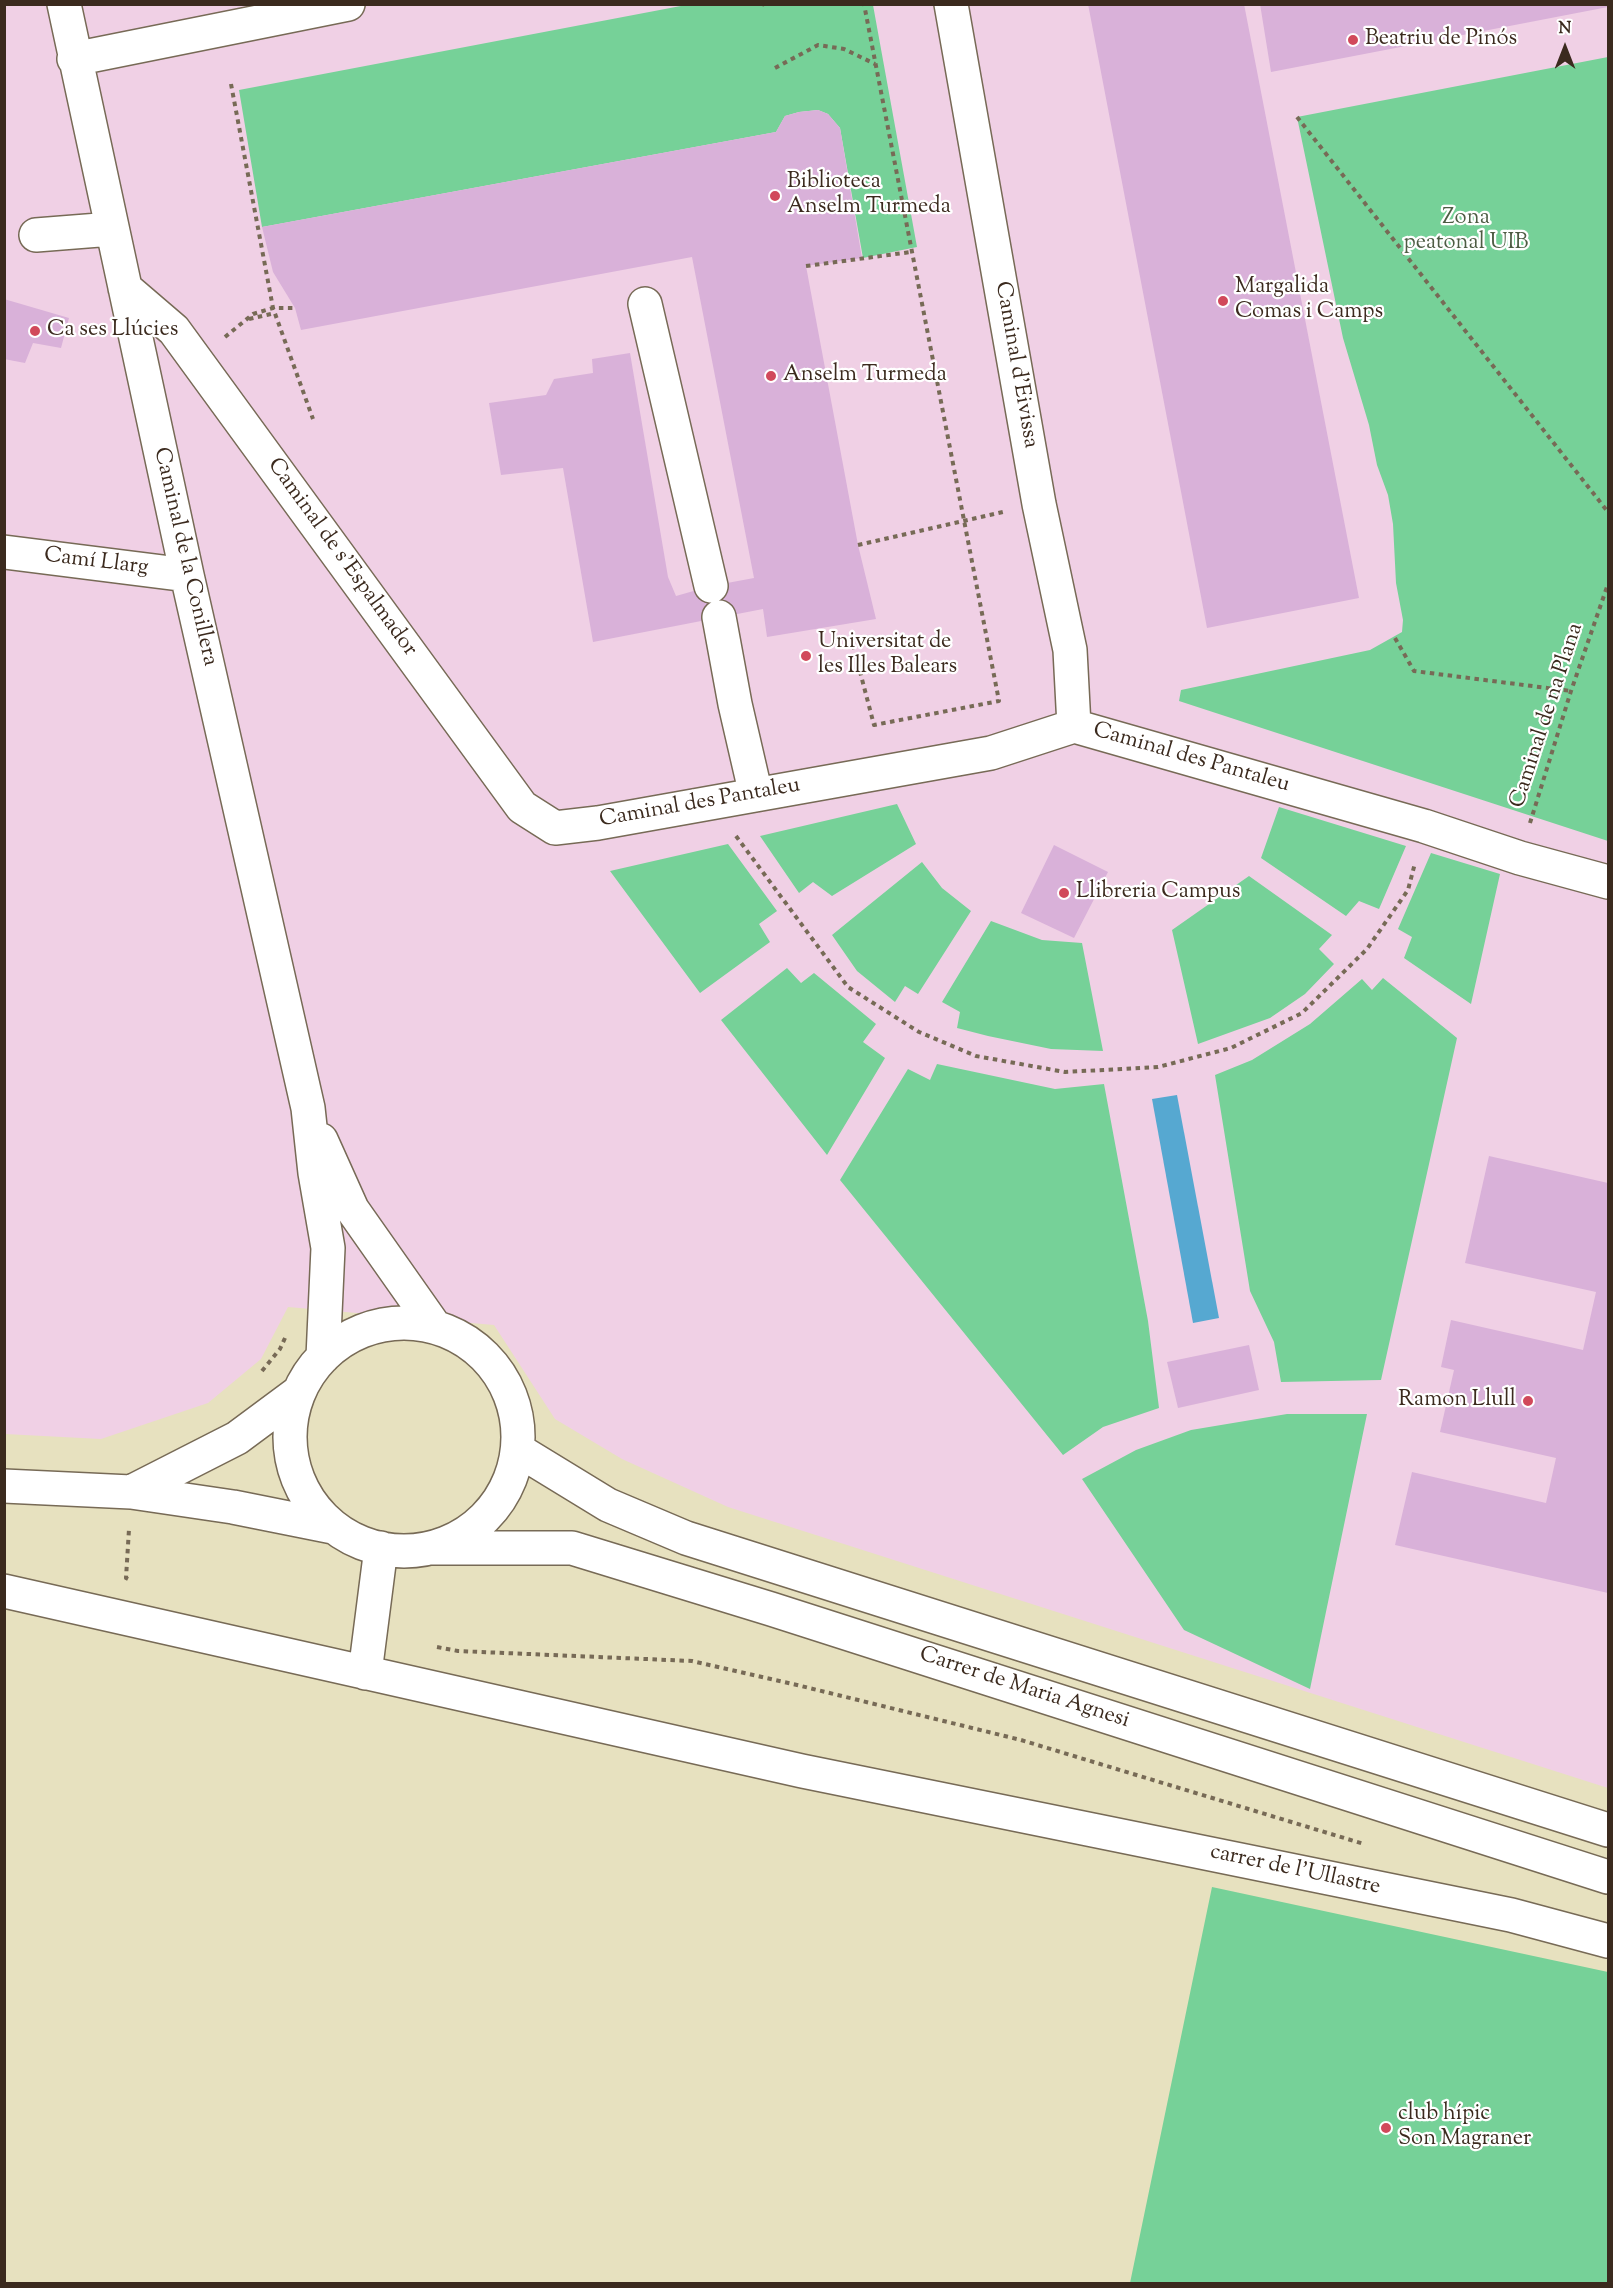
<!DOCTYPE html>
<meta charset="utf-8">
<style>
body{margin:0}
#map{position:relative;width:1613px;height:2288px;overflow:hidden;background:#e7e1bf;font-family:"Sorts Mill Goudy",serif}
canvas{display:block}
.frame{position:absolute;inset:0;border:6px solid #3b2a1e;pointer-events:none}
.north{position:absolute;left:1535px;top:18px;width:60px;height:60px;-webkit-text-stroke:4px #fff;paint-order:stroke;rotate:0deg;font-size:16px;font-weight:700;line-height:24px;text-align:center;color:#3b2a1e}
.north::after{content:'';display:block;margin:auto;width:21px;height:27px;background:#3b2a1e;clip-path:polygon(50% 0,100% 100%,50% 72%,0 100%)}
</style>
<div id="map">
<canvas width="1613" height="2288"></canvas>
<div class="frame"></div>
<div class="north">N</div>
</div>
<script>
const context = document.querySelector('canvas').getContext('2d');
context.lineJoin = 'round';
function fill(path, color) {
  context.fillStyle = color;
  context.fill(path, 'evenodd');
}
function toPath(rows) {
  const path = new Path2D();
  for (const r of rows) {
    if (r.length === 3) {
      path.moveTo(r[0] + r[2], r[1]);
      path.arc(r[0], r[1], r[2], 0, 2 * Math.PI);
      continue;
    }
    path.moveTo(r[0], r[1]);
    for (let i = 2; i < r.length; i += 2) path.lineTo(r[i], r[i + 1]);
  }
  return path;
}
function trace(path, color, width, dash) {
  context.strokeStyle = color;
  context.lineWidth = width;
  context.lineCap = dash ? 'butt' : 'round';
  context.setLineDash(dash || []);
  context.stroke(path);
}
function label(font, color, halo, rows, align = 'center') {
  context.font = font + ' "Sorts Mill Goudy",serif';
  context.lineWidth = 4.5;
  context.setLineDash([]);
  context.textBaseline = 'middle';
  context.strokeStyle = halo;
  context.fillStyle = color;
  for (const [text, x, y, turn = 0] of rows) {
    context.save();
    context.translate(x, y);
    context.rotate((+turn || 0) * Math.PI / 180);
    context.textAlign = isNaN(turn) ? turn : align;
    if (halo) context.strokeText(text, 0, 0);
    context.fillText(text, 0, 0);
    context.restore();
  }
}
fill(toPath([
 [5,5,1608,5,1608,1788,728,1507,622,1459,555,1419,494,1325,288,1307,261,1359,208,1403,101,1439,5,1434]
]), '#f0d0e5');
fill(toPath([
 [686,5,873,5,917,247,863,258,840,128,828,114,818,110,799,112,785,116,776,132,262,227,239,90],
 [1608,57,1608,841,1179,701,1181,690,1370,650,1402,632,1403,620,1396,583,1393,524,1388,495,1377,465,1369,425,1343,338,1297,117],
 [897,804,916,844,832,896,813,882,799,893,760,836],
 [1279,807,1406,846,1379,909,1359,901,1346,916,1261,858],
 [728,844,777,911,759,924,770,942,700,993,610,871],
 [1431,853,1500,874,1471,1004,1404,958,1412,937,1398,929],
 [922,862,942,888,971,911,918,994,905,986,895,1002,857,971,832,935],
 [1249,876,1332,935,1319,949,1334,964,1305,994,1270,1018,1198,1044,1172,930],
 [991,921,1042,940,1082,943,1103,1051,1051,1049,988,1036,957,1028,960,1012,942,1002],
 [787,968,801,983,814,973,876,1024,863,1042,885,1058,827,1155,721,1020],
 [1383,978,1457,1038,1381,1380,1281,1382,1274,1342,1250,1291,1215,1075,1252,1060,1310,1024,1362,979,1372,990],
 [937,1064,1055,1089,1104,1084,1148,1321,1159,1408,1103,1427,1063,1455,840,1180,908,1069,930,1080],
 [1287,1414,1367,1414,1310,1689,1184,1630,1082,1479,1136,1450,1191,1430],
 [1212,1887,1608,1972,1608,2283,1130,2283]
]), '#76d198');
fill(toPath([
 [1177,1095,1219,1318,1193,1323,1152,1099]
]), '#56a8d1');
fill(toPath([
 [1088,4,1244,4,1359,598,1207,628],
 [1260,4,1608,4,1608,7,1271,72],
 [818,110,828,114,840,128,862,258,806,266,858,545,876,619,767,637,763,609,593,642,563,468,501,475,489,403,546,395,554,379,593,373,592,359,630,353,668,577,676,596,711,586,754,578,692,257,301,330,295,308,273,272,262,227,776,132,785,116,799,112],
 [4,299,69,318,61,348,33,343,25,363,4,359],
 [1054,845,1108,872,1074,938,1021,913],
 [1489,1156,1608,1183,1608,1593,1395,1545,1412,1472,1546,1503,1556,1458,1440,1432,1454,1370,1441,1367,1451,1320,1583,1350,1596,1292,1465,1263],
 [1249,1345,1259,1390,1178,1408,1167,1362]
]), '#d9b1d9');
const minor = toPath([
 [64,4,187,575,308,1108,315,1173,328,1248,323,1357],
 [951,4,1039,504,1070,650,1074,726],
 [74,59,348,4],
 [36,235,112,229],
 [125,288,174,330,522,807,555,828,598,823,991,753,1074,726,1424,826,1520,858,1608,882],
 [645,304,711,586],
 [4,552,187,575],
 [719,617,735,704,756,795],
 [321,1140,352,1209,435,1327],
 [404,1437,114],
 [518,1450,608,1505,686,1538,1608,1830],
 [4,1486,131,1492,233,1507,333,1527],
 [131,1492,237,1438,299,1392],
 [432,1548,572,1548,771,1609,1608,1877],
 [4,1591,802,1771,1511,1915,1608,1941],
 [365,1673,381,1548]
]);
trace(minor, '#776a56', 36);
trace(toPath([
 [762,5,764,4],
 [775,68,818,45,844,49,875,64],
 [231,84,273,308,313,419],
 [1297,117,1608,512],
 [806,266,911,252],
 [249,319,275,313],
 [225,337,253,314,273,308,295,308],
 [858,545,1003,512],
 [1395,638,1414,671,1571,691],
 [853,645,874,725,999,701,864,4],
 [1530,823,1571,691,1608,584],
 [736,836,848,987,919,1032,976,1056,1065,1072,1158,1067,1231,1048,1302,1013,1367,949,1408,890,1415,863],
 [262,1371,280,1349,285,1338],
 [128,1579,126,1578,129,1529],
 [437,1647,458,1651,692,1661,797,1685,1021,1740,1364,1844]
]), '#776a56', 4, [4.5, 4.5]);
trace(minor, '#fff', 33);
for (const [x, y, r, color] of [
 [1353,40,6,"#d1495b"],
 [775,196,6,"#d1495b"],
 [1223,301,6,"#d1495b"],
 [35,331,6,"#d1495b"],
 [771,376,6,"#d1495b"],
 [806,656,6,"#d1495b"],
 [1064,893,6,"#d1495b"],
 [1528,1401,6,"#d1495b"],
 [1386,2128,6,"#d1495b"]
]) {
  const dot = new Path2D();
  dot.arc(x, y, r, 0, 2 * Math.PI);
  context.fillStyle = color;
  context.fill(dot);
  trace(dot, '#fff', 2);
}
label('22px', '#3b2a1e', '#fff', [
 ["Beatriu de Pinós",1365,40],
 ["Biblioteca",787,183],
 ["Anselm Turmeda",787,208],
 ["Margalida",1235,288],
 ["Comas i Camps",1235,313],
 ["Ca ses Llúcies",47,331],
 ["Anselm Turmeda",783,376],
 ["Universitat de",818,643],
 ["les Illes Balears",818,668],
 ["Llibreria Campus",1076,893],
 ["Ramon Llull",1516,1401,"right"],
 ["club hípic",1398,2115],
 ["Son Magraner",1398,2140]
], 'left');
label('22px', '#4d5c43', '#fff', [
 ["Zona",1466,219],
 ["peatonal UIB",1466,244]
]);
label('22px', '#3b2a1e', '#fff', [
 ["Caminal d'Eivissa",1015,365,80],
 ["Caminal de la Conillera",184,557,77],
 ["Caminal de s'Espalmador",341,558,54],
 ["Camí Llarg",96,563,7],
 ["Caminal de na Plana",1548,716,-72],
 ["Caminal des Pantaleu",1191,759,16],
 ["Caminal des Pantaleu",700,804,-10],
 ["Carrer de Maria Agnesi",1024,1689,18],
 ["carrer de l'Ullastre",1295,1871,12]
]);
</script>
